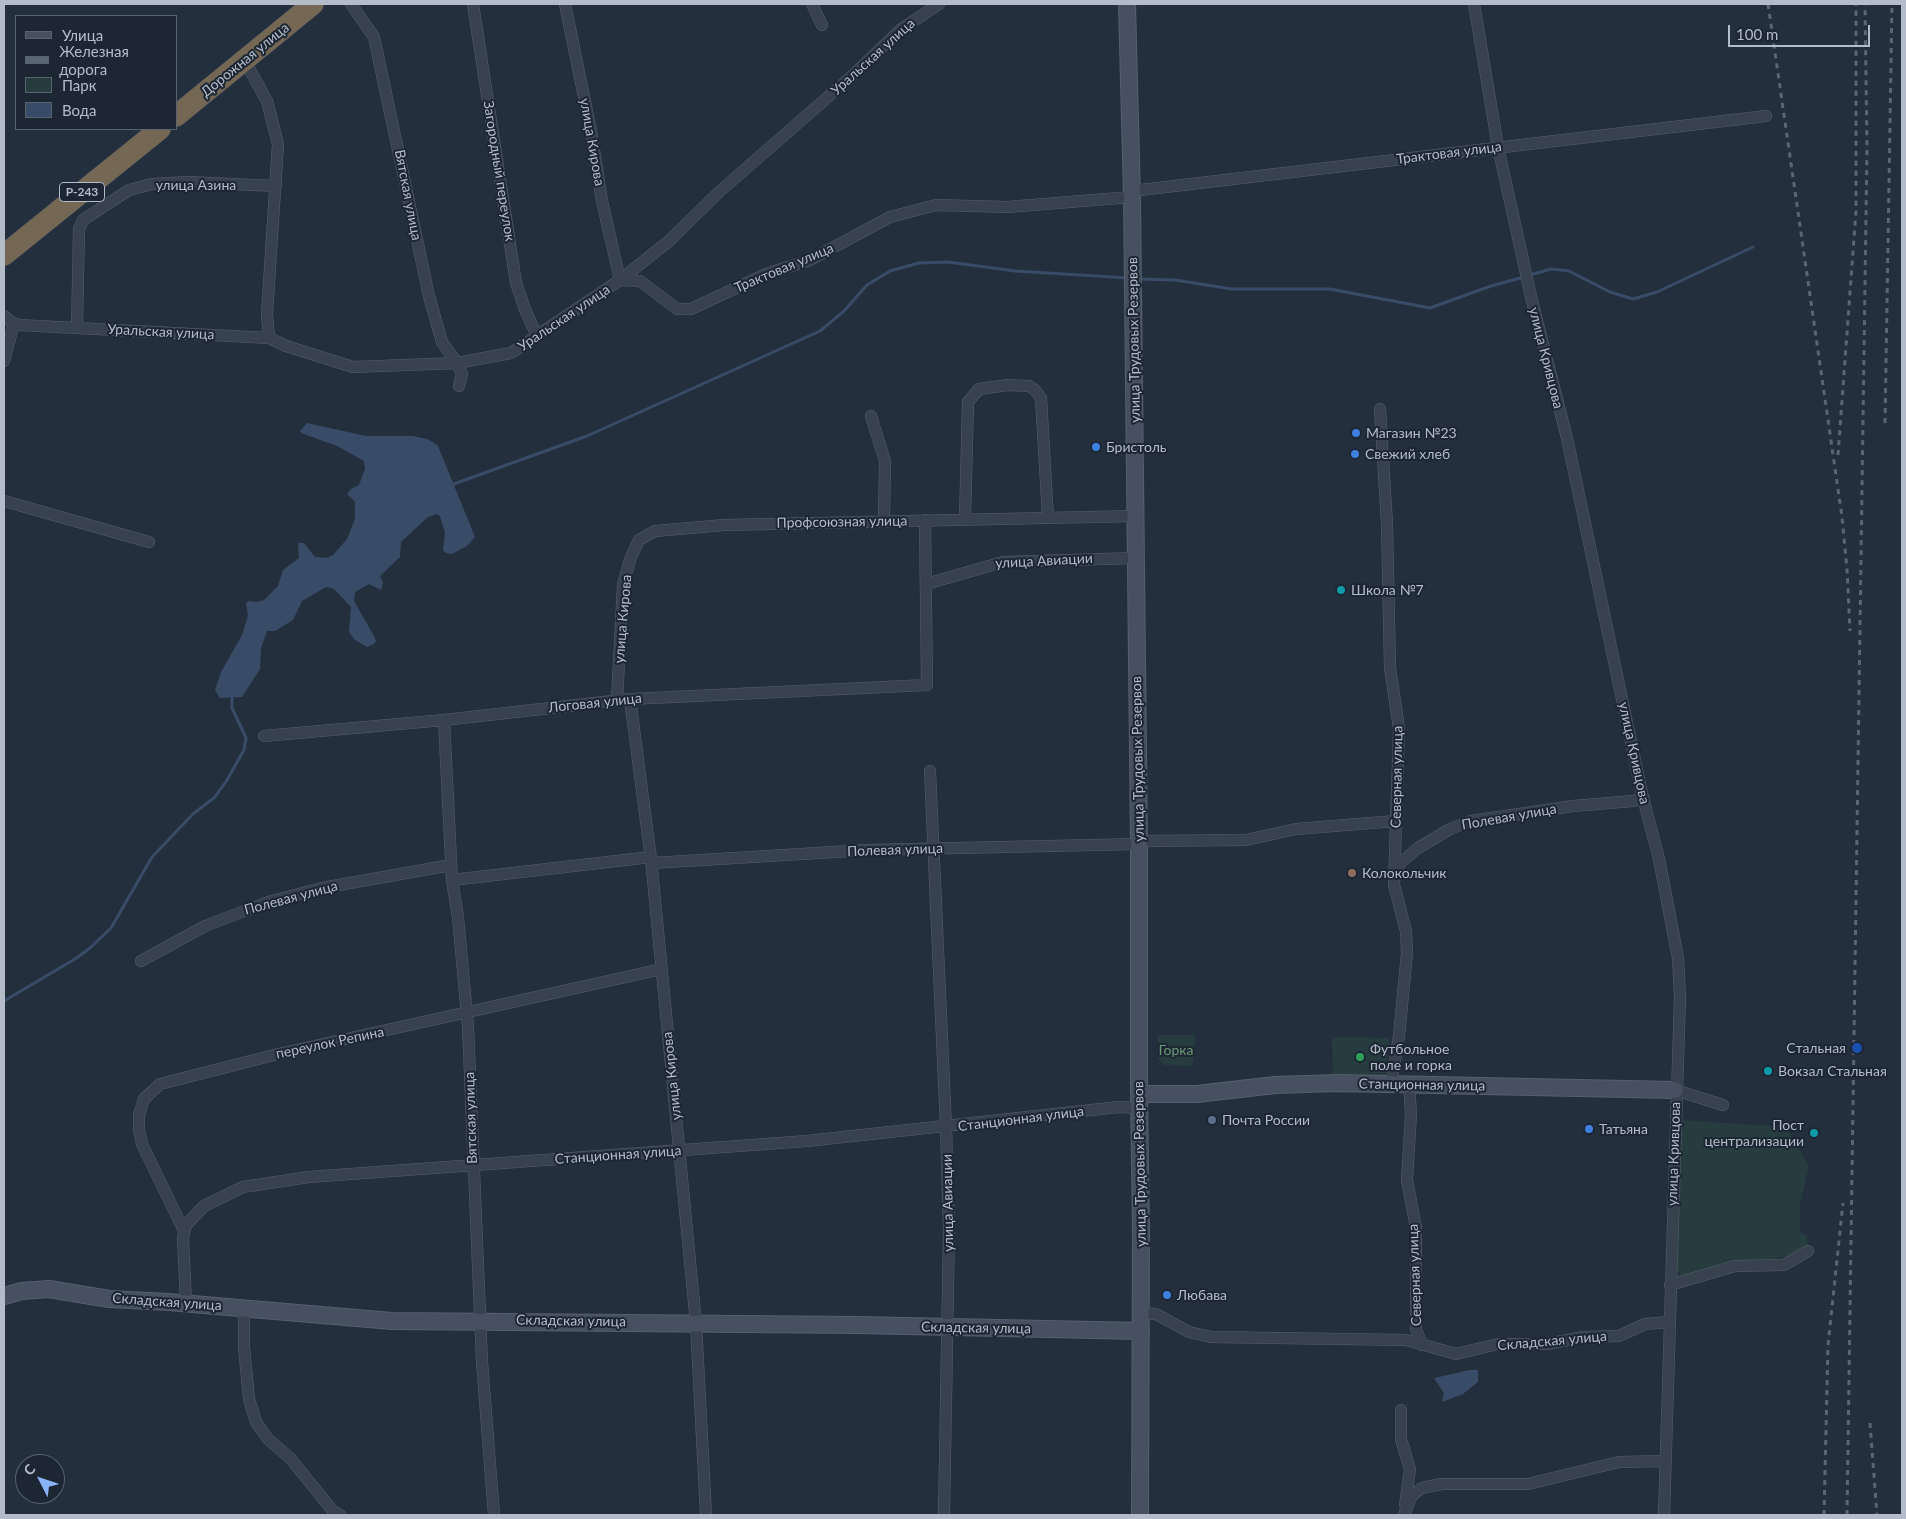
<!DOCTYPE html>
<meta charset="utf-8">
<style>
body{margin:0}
#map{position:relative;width:1906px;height:1519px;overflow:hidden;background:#242f3e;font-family:Lato,sans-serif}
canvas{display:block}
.frame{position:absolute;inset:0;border:5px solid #b4bcc9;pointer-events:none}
.legend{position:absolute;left:15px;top:15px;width:162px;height:115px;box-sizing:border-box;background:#1d2633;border:1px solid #59626f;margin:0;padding:6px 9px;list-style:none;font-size:15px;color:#b4bcc9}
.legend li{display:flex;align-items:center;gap:10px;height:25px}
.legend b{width:25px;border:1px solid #59626f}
.north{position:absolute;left:15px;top:1454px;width:50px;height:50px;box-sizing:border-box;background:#1d2633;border:1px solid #59626f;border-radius:50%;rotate:311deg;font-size:14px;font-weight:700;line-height:20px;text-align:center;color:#b4bcc9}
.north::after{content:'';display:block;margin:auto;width:18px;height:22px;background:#8ab4f8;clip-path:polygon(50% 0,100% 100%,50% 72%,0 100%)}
.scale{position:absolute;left:1728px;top:25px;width:142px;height:22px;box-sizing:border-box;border:2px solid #b4bcc9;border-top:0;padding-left:6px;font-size:15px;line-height:18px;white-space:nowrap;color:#b4bcc9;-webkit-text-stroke:4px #1d2633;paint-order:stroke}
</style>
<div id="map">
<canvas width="1906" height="1519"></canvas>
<div class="frame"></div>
<ul class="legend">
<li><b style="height:6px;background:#465061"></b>Улица</li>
<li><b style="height:6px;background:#5a6575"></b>Железная дорога</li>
<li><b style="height:14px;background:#263c3f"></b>Парк</li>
<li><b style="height:14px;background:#394c67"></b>Вода</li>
</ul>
<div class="north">С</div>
<div class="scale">100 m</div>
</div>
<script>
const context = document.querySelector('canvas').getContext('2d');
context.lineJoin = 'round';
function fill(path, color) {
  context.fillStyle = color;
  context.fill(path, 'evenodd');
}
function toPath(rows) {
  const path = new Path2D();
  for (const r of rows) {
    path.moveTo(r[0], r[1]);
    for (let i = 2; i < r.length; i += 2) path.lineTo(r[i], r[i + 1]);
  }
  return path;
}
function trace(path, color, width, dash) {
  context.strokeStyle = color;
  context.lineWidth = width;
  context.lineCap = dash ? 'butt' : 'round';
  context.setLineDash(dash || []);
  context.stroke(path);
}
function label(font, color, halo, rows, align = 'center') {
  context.font = font + ' Lato,sans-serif';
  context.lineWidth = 4;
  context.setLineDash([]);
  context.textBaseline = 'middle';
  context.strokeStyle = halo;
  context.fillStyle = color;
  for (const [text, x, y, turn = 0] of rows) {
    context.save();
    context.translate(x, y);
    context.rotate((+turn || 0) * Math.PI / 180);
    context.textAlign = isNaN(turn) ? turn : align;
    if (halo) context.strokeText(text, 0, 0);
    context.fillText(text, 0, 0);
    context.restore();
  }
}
fill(toPath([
 [1158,1035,1195,1035,1193,1066,1164,1065,1158,1059],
 [1332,1037,1390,1038,1385,1078,1333,1076],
 [1682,1120,1786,1127,1809,1166,1800,1205,1800,1232,1807,1236,1808,1246,1793,1255,1682,1276,1677,1270]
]), '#263c3f');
fill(toPath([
 [307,423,366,436,413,436,427,439,434,443,438,446,475,537,467,546,452,554,446,553,443,550,445,533,440,516,437,514,428,517,401,542,400,557,380,576,383,583,381,590,369,584,355,592,354,601,374,636,376,641,374,644,367,647,355,640,349,632,351,607,334,589,326,587,302,601,293,620,275,631,267,631,261,648,260,669,242,697,220,698,215,690,221,672,242,635,248,616,246,603,249,601,257,602,264,600,278,586,283,570,299,558,298,543,304,543,315,557,327,558,333,555,347,539,355,519,355,502,347,494,351,489,359,485,365,469,364,461,337,446,301,433,300,431],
 [1470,1370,1478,1370,1478,1382,1463,1394,1442,1402,1444,1393,1434,1378]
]), '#394c67');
trace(toPath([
 [1530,275,1551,269,1569,271,1610,292,1633,299,1657,292,1753,247],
 [1138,279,1175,280,1232,289,1330,289,1430,308,1491,286,1524,277],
 [451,485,587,436,820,331,844,311,867,285,890,271,919,263,948,262,1015,271,1129,278],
 [4,1001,75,959,90,948,111,928,152,857,193,814,215,797,227,780,244,750,246,738,232,708,232,696]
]), '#394c67', 3);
const street = toPath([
 [351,4,374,37,429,296,442,342,457,363,462,374,459,386],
 [473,4,516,283,526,312,537,336],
 [565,4,591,131,602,201,620,280,640,281,677,309,691,309,766,274,810,260,890,217,936,205,1007,207,1132,197],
 [812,4,822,25],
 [1474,4,1498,147,1532,301,1567,438,1642,794,1659,859,1678,958,1680,997,1664,1515],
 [245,61,267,101,278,144,267,314,269,338],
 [1132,191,1766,116],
 [4,316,14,324,19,325,269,338,286,346,353,367,457,363,511,353,620,280,669,241,719,192,853,75,900,30,939,4],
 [77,328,79,229,83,220,129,190,152,184,188,182,276,186],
 [4,361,14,324],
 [1380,409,1387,524,1390,668,1399,728,1394,885,1406,931,1407,953,1399,1036,1391,1084],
 [871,416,885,461,884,521],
 [4,501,149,542],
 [965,519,968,402,979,389,1008,385,1029,386,1035,390,1041,398,1048,518],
 [926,584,1003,562,1136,558],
 [630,699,651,859,696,1323,706,1515],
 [617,700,623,584,631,557,639,540,655,531,724,525,1136,516],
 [444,720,452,880,458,917,468,1027,482,1362,494,1515],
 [264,736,444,720,630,699,927,685,925,520],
 [930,771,946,1127,949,1230,944,1515],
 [1139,841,1246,840,1296,829,1396,821],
 [652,863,867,850,1139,844],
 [1395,873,1400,863,1418,848,1450,829,1471,821,1573,806,1633,801,1644,798],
 [452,880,651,857],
 [141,961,205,926,268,902,322,888,451,865],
 [1409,1084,1411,1114,1407,1180,1416,1228,1416,1329,1422,1345],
 [1675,1090,1723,1105],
 [184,1231,142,1144,139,1130,139,1115,144,1099,160,1084,274,1055,662,969],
 [1670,1285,1735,1266,1784,1265,1808,1251],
 [186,1303,183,1238,186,1225,204,1206,243,1187,309,1177,807,1141,1119,1107,1140,1108],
 [244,1308,244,1347,249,1399,256,1422,268,1439,290,1458,333,1511,340,1515],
 [1141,1313,1156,1314,1189,1332,1211,1337,1406,1340,1456,1354,1498,1344,1547,1344,1583,1337,1619,1336,1645,1324,1669,1322],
 [1401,1410,1401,1439,1410,1469,1405,1505],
 [1404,1515,1411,1497,1420,1489,1426,1487,1442,1484,1528,1484,1619,1462,1665,1461]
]);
const secondary = toPath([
 [1127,4,1132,197,1139,844,1139,1094,1141,1231,1140,1515],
 [1139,1094,1197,1094,1275,1085,1337,1083,1675,1090],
 [4,1296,22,1291,49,1289,109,1299,169,1302,392,1321,858,1325,1141,1331]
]);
const highway = toPath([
 [176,116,313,4],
 [4,255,160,129]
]);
trace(street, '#565f6c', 12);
trace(secondary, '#565f6c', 18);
trace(highway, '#434c59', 22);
trace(street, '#38414e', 11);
trace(secondary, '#465061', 16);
trace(highway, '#746855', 21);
trace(toPath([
 [1768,4,1842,517,1847,569,1850,631],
 [1885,423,1892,4],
 [1838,455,1856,211,1856,4],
 [1870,1423,1877,1515],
 [1824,1515,1828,1345,1843,1203],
 [1847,1515,1867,148,1865,4]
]), '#5a6575', 3, [5, 5]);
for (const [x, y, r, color] of [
 [1356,433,5,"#3f7fe0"],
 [1096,447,5,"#3f7fe0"],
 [1355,454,5,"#3f7fe0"],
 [1341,590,5,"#0f9aa8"],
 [1352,873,5,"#8d6e63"],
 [1857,1048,6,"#1a4fb4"],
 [1360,1057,5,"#2e9e5b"],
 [1768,1071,5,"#0f9aa8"],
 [1212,1120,5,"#5c6f8a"],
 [1589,1129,5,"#3f7fe0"],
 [1814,1133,5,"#0f9aa8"],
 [1167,1295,5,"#3f7fe0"]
]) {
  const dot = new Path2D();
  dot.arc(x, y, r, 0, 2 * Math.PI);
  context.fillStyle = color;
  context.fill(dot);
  trace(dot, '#1d2633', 2);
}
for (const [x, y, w] of [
 [82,192,45]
]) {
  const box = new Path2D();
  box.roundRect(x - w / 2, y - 9.5, w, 19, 4);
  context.fillStyle = '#1d2633';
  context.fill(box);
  trace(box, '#b4bcc9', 1);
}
label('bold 12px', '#b4bcc9', null, [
 ["Р-243",82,192]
]);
label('14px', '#b4bcc9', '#1d2633', [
 ["Уральская улица",873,57,-42],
 ["Дорожная улица",245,60,-39],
 ["улица Кирова",592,142,80],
 ["Трактовая улица",1449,153,-7],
 ["Загородный переулок",499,171,81],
 ["улица Азина",196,185],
 ["Вятская улица",408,195,79],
 ["Трактовая улица",784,268,-23],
 ["Уральская улица",564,318,-34],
 ["Уральская улица",161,332,3],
 ["улица Трудовых Резервов",1134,340,-91],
 ["улица Кривцова",1546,358,76],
 ["Профсоюзная улица",842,522,-1],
 ["улица Авиации",1044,561,-3],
 ["улица Кирова",623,619,-85],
 ["Логовая улица",595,703,-6],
 ["улица Кривцова",1634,753,78],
 ["улица Трудовых Резервов",1138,759,-91],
 ["Северная улица",1397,777,-89],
 ["Полевая улица",1509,817,-10],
 ["Полевая улица",895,850,-2],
 ["Полевая улица",291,898,-15],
 ["переулок Репина",330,1043,-12],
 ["улица Кирова",672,1076,-96],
 ["Станционная улица",1422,1085,1],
 ["Вятская улица",471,1118,-92],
 ["Станционная улица",1021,1119,-7],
 ["улица Кривцова",1674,1154,-88],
 ["Станционная улица",618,1155,-4],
 ["улица Трудовых Резервов",1140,1164,-91],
 ["улица Авиации",948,1203,-91],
 ["Северная улица",1415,1275,-92],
 ["Складская улица",167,1302,4],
 ["Складская улица",571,1321,1],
 ["Складская улица",976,1328,1],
 ["Складская улица",1552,1341,-5]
]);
label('14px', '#b4bcc9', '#1d2633', [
 ["Магазин №23",1366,433],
 ["Бристоль",1106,447],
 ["Свежий хлеб",1365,454],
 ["Школа №7",1351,590],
 ["Колокольчик",1362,873],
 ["Стальная",1846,1048,"right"],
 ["Футбольное",1370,1049],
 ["поле и горка",1370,1065],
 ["Вокзал Стальная",1778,1071],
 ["Почта России",1222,1120],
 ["Пост",1804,1125,"right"],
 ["централизации",1804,1141,"right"],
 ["Татьяна",1599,1129],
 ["Любава",1177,1295]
], 'left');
label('14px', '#6b9a76', '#1d2633', [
 ["Горка",1176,1050]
]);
</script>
